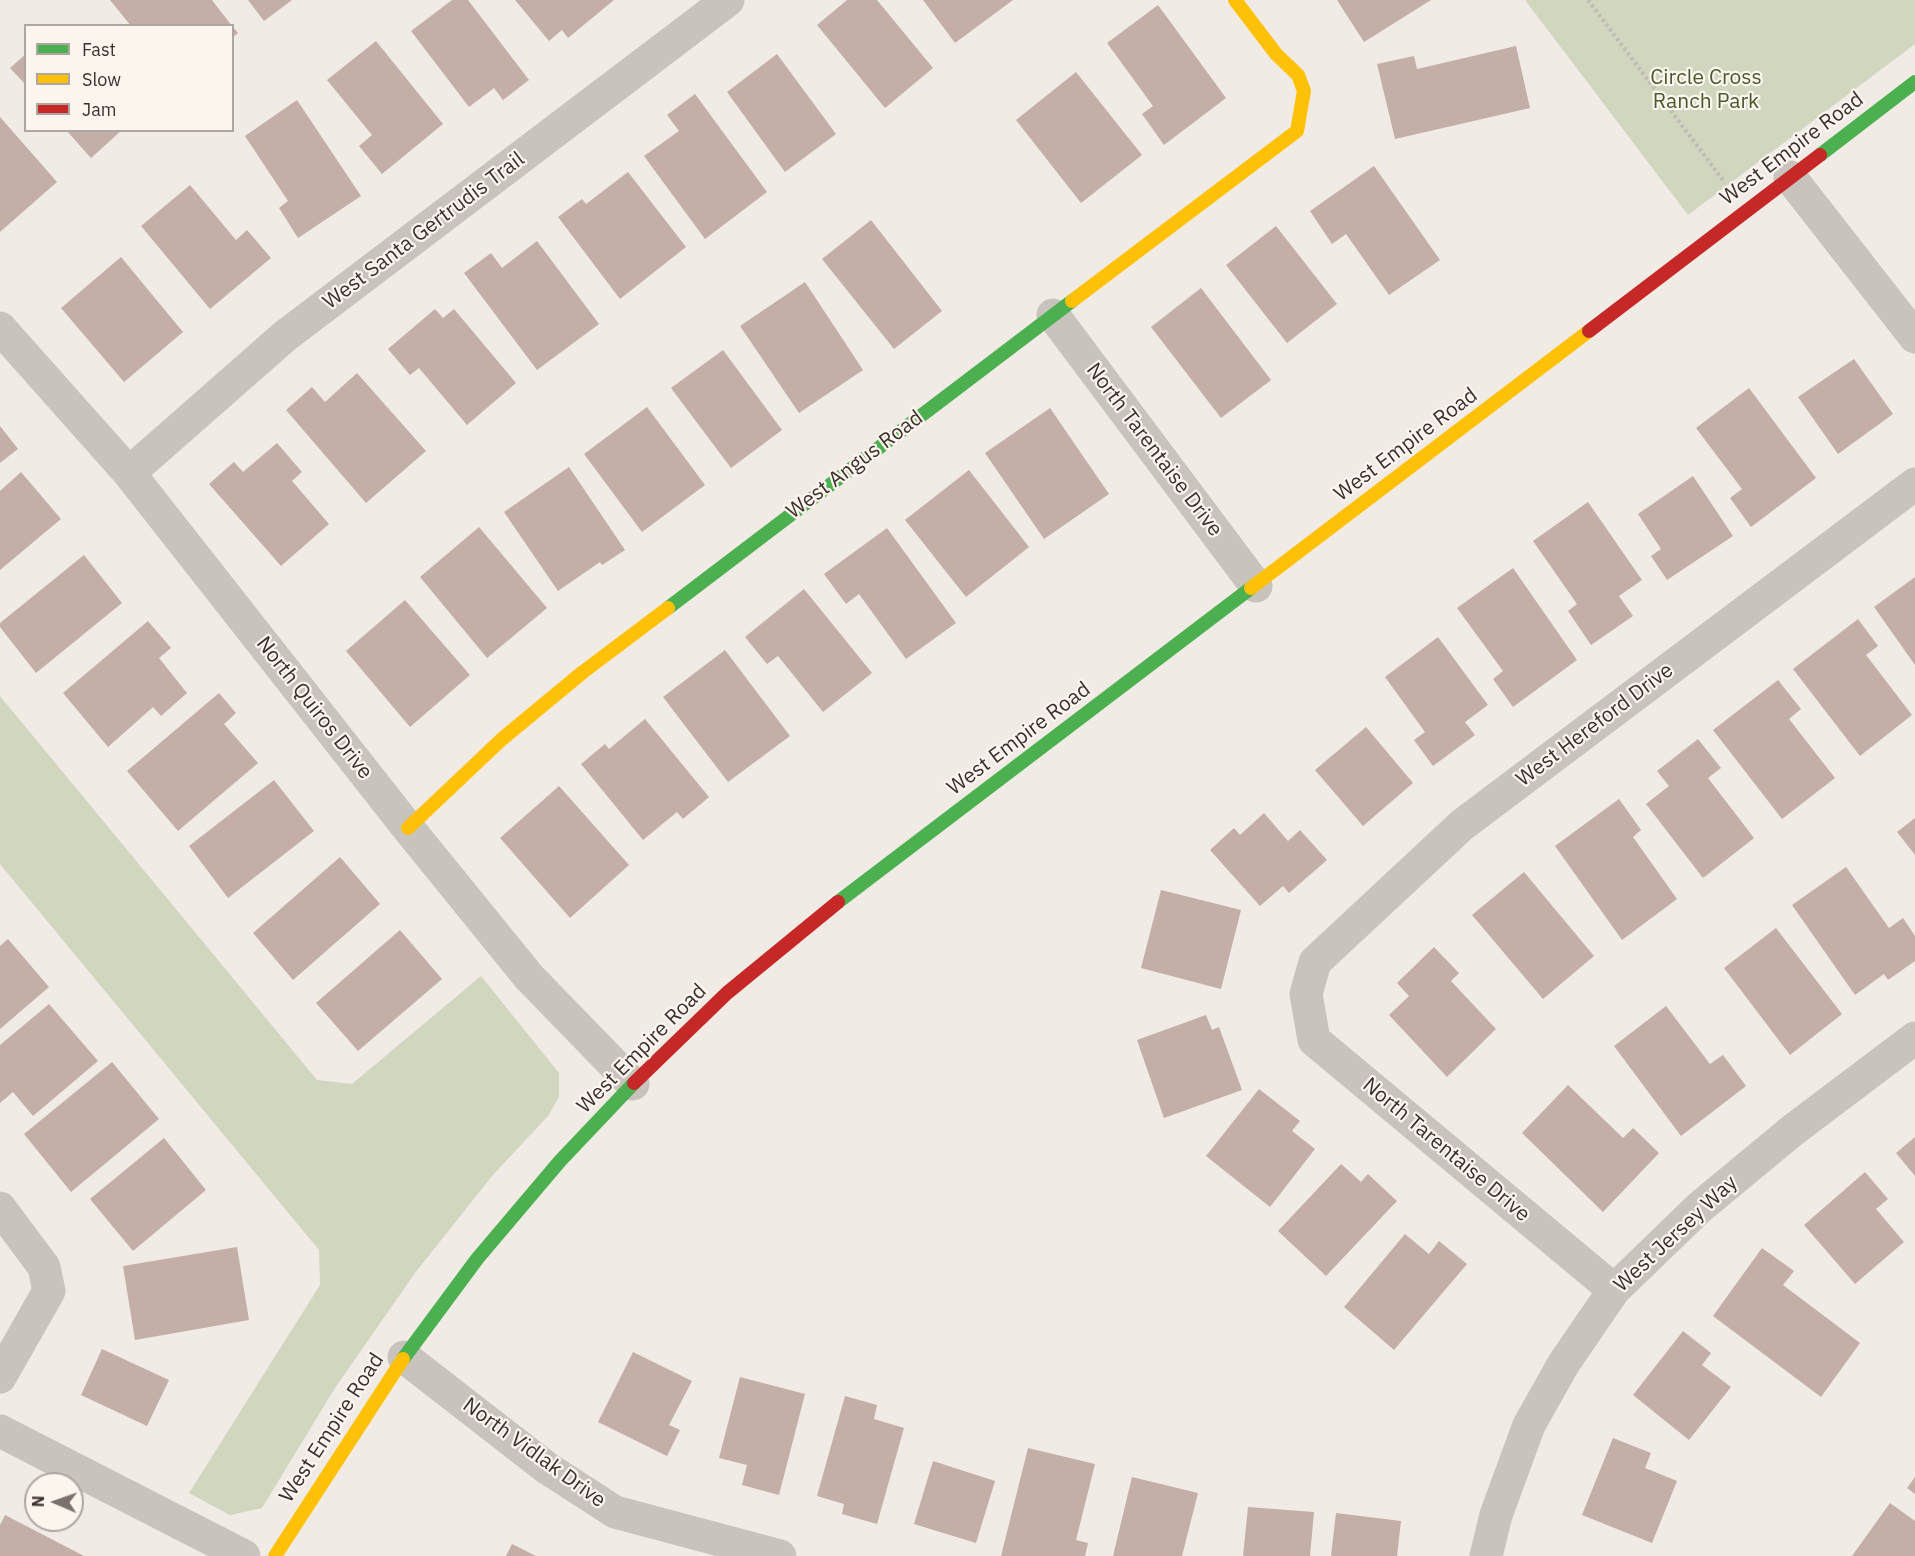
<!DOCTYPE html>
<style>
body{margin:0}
#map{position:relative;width:1915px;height:1556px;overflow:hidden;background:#f0ebe5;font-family:"IBM Plex Sans",sans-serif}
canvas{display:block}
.legend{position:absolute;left:24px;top:24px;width:210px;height:108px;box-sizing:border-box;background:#fbf5ee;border:2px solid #aea6a0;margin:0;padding:8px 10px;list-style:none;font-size:18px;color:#3b302b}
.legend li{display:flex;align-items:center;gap:12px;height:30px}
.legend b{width:30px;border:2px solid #aea6a0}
.north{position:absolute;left:24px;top:1472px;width:60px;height:60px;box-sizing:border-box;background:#fbf5ee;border:2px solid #aea6a0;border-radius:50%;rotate:272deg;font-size:16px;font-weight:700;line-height:24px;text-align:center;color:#3b302b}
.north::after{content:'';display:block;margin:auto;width:21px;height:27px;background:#7a716c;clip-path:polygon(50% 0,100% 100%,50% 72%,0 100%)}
</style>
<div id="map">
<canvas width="1915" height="1556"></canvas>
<ul class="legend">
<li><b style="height:8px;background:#4caf50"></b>Fast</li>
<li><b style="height:8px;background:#ffc107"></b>Slow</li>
<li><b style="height:8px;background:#c62828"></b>Jam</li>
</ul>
<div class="north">N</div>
</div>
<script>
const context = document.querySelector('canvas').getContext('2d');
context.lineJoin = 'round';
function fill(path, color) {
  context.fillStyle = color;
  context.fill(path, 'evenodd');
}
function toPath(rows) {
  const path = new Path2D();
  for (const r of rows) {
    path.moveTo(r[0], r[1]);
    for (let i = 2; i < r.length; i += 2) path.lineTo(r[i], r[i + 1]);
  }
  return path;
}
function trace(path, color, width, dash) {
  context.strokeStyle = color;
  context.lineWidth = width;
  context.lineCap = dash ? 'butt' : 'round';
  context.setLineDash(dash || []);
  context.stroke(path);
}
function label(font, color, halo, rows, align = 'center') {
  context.font = font + ' "IBM Plex Sans",sans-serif';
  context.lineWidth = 4.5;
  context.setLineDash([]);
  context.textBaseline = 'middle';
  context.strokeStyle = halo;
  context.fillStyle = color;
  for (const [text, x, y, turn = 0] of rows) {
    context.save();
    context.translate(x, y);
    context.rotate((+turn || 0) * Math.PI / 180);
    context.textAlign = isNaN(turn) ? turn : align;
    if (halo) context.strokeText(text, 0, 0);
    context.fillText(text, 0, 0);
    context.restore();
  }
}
fill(toPath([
 [1525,0,1915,0,1915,44,1688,215],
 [0,696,317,1080,352,1084,481,976,559,1073,559,1097,548,1116,492,1176,415,1273,335,1388,262,1508,230,1515,189,1493,320,1285,319,1250,0,864]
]), '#d1d6bf');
fill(toPath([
 [110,0,212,0,232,26,131,26],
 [248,0,292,0,264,21],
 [452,0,468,0,529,80,503,100,494,88,469,107,411,31],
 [515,0,614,0,568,38,562,30,549,41],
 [847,0,877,0,933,68,885,108,817,25],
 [923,0,1013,0,955,43],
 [1337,0,1431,0,1364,42],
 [1158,5,1226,98,1164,145,1142,114,1153,106,1107,43],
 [232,26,238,33,232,38],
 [376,41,443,124,382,174,359,146,372,135,327,80],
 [1516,46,1530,108,1395,139,1377,64,1414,56,1417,69],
 [26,54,26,85,10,68],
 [777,54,836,134,785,172,727,92],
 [1076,72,1142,155,1081,203,1016,120],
 [695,94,767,192,705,239,644,156,679,131,667,115],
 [297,100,361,196,298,238,279,208,288,201,245,136],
 [0,117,57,182,0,232],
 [66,130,122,130,91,158],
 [1374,166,1440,260,1389,295,1346,234,1332,244,1310,211],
 [628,172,686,247,620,299,558,217,582,199,586,204],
 [190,185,236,240,247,230,271,258,210,309,141,226],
 [871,220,942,311,894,349,822,259],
 [1276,226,1337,304,1287,343,1226,265],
 [537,241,599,324,537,370,464,273,491,253,502,268],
 [121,257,183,332,124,382,61,308],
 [805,282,863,370,799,413,740,326],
 [1201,288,1271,380,1221,418,1151,327],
 [435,309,443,318,454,309,516,383,467,425,419,368,410,375,388,349],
 [723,350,782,430,731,468,671,388],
 [1854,359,1893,414,1838,454,1798,397],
 [357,373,426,451,366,503,286,410,312,387,325,402],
 [1749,388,1816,478,1751,527,1730,498,1742,489,1696,428],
 [647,407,705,485,642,532,584,454],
 [1050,408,1109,494,1044,539,985,453],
 [0,426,18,449,0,463],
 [277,443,302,472,292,481,329,524,281,566,209,484,234,462,243,472],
 [569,467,625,550,602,565,600,562,558,591,504,512],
 [969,470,1029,547,966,597,905,520],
 [21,472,61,519,0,570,0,491],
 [1693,476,1733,536,1667,580,1651,556,1661,549,1638,514],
 [1588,502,1642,580,1619,596,1633,616,1591,645,1568,611,1577,604,1533,541],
 [479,527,547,608,487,658,420,577],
 [887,528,956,623,906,659,859,594,846,604,824,574],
 [84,555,122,603,36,673,0,627,0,623],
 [1513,568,1577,660,1513,707,1493,679,1503,671,1457,608],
 [1915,577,1915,665,1874,607],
 [804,589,872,673,823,712,778,656,767,664,745,637],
 [405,600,470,675,410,727,346,651],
 [1858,619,1878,646,1866,655,1912,715,1860,756,1793,669],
 [148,621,171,648,159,658,187,693,161,716,153,707,108,747,63,693],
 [1438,637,1488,705,1465,722,1475,735,1433,766,1414,740,1425,732,1385,677],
 [725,650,790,736,728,782,663,697],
 [1778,680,1801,709,1789,719,1835,778,1782,819,1713,730],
 [219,693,236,713,224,724,258,763,178,831,127,771],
 [645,719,709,797,683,819,677,812,643,840,581,764,605,744,609,749],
 [1366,727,1413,783,1363,826,1315,770],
 [1698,739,1721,768,1708,778,1754,838,1703,878,1646,804,1669,786,1657,771],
 [274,780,314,831,228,898,189,846],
 [559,786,629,865,570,918,500,838],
 [1619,799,1641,830,1633,837,1677,899,1622,940,1555,846],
 [1264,813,1288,841,1300,830,1327,860,1289,893,1283,886,1260,906,1210,850,1234,828,1240,835],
 [1915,818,1915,855,1897,832],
 [340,857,380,904,293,980,253,933],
 [1846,867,1889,928,1903,918,1915,936,1915,961,1888,980,1884,974,1855,995,1792,905],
 [1524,872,1594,956,1543,999,1472,915],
 [1161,890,1241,910,1221,989,1141,968],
 [1776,928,1842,1014,1790,1055,1724,968],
 [400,930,442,979,358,1051,316,1003],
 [8,939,49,987,0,1029,0,946],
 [1434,947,1459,973,1451,981,1496,1029,1447,1077,1389,1015,1409,996,1397,983],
 [49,1004,98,1061,33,1116,13,1092,0,1103,0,1045],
 [1666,1006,1710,1064,1723,1055,1746,1086,1681,1136,1614,1046],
 [1206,1015,1212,1030,1219,1027,1242,1090,1164,1118,1137,1040],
 [112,1062,159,1119,71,1192,24,1134],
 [1568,1085,1623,1138,1633,1128,1659,1153,1603,1212,1522,1133],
 [1259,1089,1300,1121,1292,1131,1315,1149,1270,1207,1206,1156],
 [1915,1137,1915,1176,1896,1153],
 [164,1138,206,1190,133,1251,90,1199],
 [1341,1164,1361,1182,1368,1174,1397,1201,1326,1276,1278,1231],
 [1865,1172,1888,1199,1876,1209,1904,1242,1855,1284,1804,1225],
 [1405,1234,1429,1254,1439,1241,1467,1264,1394,1350,1344,1307],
 [237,1247,249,1320,135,1340,123,1266],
 [1762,1248,1794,1271,1783,1285,1860,1343,1821,1397,1713,1316],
 [1683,1331,1711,1353,1702,1365,1731,1387,1689,1440,1633,1395],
 [102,1349,169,1380,147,1426,81,1395],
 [633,1352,692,1381,669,1425,680,1430,667,1456,598,1422],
 [740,1377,805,1394,779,1495,742,1485,747,1465,719,1458],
 [845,1396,877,1405,874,1419,904,1428,877,1524,842,1514,844,1504,817,1496],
 [1613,1438,1651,1453,1645,1468,1677,1481,1652,1543,1582,1515],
 [1028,1448,1095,1464,1076,1540,1088,1543,1085,1556,1001,1556],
 [933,1461,995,1481,976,1543,914,1524],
 [1132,1477,1198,1493,1182,1556,1113,1556],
 [1915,1477,1915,1494,1907,1488],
 [1890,1503,1915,1521,1915,1556,1852,1556],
 [1248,1507,1314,1512,1310,1556,1243,1556],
 [1336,1513,1401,1521,1397,1556,1331,1556],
 [5,1515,84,1556,0,1556,0,1525],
 [512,1544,536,1556,506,1556]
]), '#c3afa7');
trace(toPath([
 [1588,0,1725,183]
]), '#c2bbb6', 4, [3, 3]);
trace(toPath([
 [1790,177,1915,337],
 [1053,315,1256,586],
 [0,328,129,473,408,828,529,977,633,1084],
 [129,473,285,336,728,0],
 [0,1208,44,1267,49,1291,0,1377],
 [1614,1290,1314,1040,1306,994,1315,962,1462,825,1915,484],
 [404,1357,547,1468,615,1512,780,1556],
 [0,1431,244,1556],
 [1486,1556,1496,1515,1529,1425,1564,1363,1614,1290,1700,1207,1793,1130,1915,1038]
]), '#c9c3be', 33);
trace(toPath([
 [1820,155,1915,82],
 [668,608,1072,301],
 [838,902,1251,588],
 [403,1359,477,1259,560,1161,634,1083]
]), '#4caf50', 14);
trace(toPath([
 [1072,301,1297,131,1304,91,1298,75,1276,54,1235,0],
 [1251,588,1589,331],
 [408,828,502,739,583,672,668,608],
 [275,1556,403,1359]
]), '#ffc107', 14);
trace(toPath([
 [1589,331,1820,155],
 [634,1083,727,993,838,902]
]), '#c62828', 14);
label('21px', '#4a5a2e', '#fbf5ee', [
 ["Circle Cross",1706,78],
 ["Ranch Park",1706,102]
]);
label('21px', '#3b302b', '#fbf5ee', [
 ["West Empire Road",1792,149,-37],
 ["West Santa Gertrudis Trail",424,231,-37],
 ["West Empire Road",1406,445,-37],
 ["North Tarentaise Drive",1154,450,53],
 ["West Angus Road",855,465,-37],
 ["North Quiros Drive",314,708,52],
 ["West Hereford Drive",1595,725,-37],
 ["West Empire Road",1019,739,-37],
 ["West Empire Road",642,1049,-45],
 ["North Tarentaise Drive",1446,1150,40],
 ["West Jersey Way",1676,1234,-43],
 ["West Empire Road",332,1428,-57],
 ["North Vidlak Drive",534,1453,36]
]);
</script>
